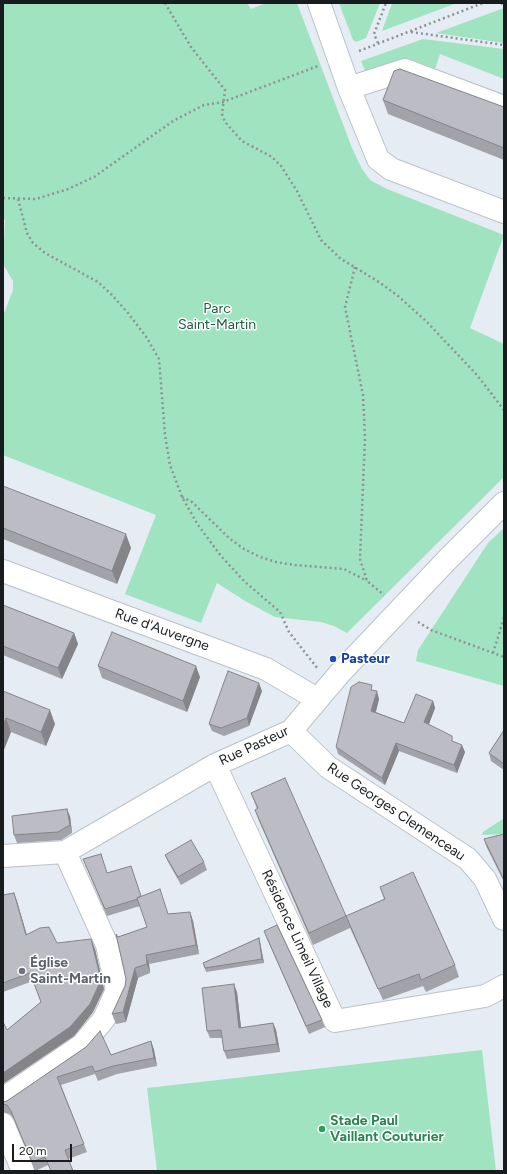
<!DOCTYPE html>
<meta charset="utf-8">
<style>
body{margin:0}
#map{position:relative;width:507px;height:1174px;overflow:hidden;background:#e5ecf3;font-family:Figtree,sans-serif}
canvas{display:block}
.frame{position:absolute;inset:0;border:4px solid #191c1e;pointer-events:none}
.scale{position:absolute;left:12px;top:1144px;width:60px;height:18px;box-sizing:border-box;border:2px solid #191c1e;border-top:0;padding-left:5px;font-size:12px;line-height:14px;white-space:nowrap;color:#191c1e;-webkit-text-stroke:3px #fff;paint-order:stroke}
</style>
<div id="map">
<canvas width="507" height="1174"></canvas>
<div class="frame"></div>
<div class="scale">20 m</div>
</div>
<script>
const context = document.querySelector('canvas').getContext('2d');
context.lineJoin = 'round';
function fill(path, color) {
  context.fillStyle = color;
  context.fill(path, 'evenodd');
}
function toPath(rows) {
  const path = new Path2D();
  for (const r of rows) {
    path.moveTo(r[0], r[1]);
    for (let i = 2; i < r.length; i += 2) path.lineTo(r[i], r[i + 1]);
  }
  return path;
}
function trace(path, color, width, dash) {
  context.strokeStyle = color;
  context.lineWidth = width;
  context.lineCap = dash ? 'butt' : 'round';
  context.setLineDash(dash || []);
  context.stroke(path);
}
function label(font, color, halo, rows, align = 'center') {
  context.font = font + ' Figtree,sans-serif';
  context.lineWidth = 3;
  context.setLineDash([]);
  context.textBaseline = 'middle';
  context.strokeStyle = halo;
  context.fillStyle = color;
  for (const [text, x, y, turn = 0] of rows) {
    context.save();
    context.translate(x, y);
    context.rotate((+turn || 0) * Math.PI / 180);
    context.textAlign = isNaN(turn) ? turn : align;
    if (halo) context.strokeText(text, 0, 0);
    context.fillText(text, 0, 0);
    context.restore();
  }
}
fill(toPath([
 [3,3,247,3,251,9,266,3,297,3,352,148,362,169,370,180,387,189,504,235,470,328,504,344,504,477,347,633,334,626,321,622,275,617,245,601,217,583,201,623,125,594,156,515,3,455,3,316,13,290,13,281,3,264,5,220,3,218],
 [339,3,380,3,366,38,356,42,353,40],
 [392,3,457,3,382,31],
 [504,8,504,43,436,33],
 [423,39,504,49,504,79,440,54,435,69,412,60,407,60,367,75,361,61],
 [504,528,504,686,416,661,418,650,488,543],
 [504,818,504,834,482,835,483,832],
 [482,1050,496,1171,157,1171,147,1088]
]), '#a0e3c1');
const minor = toPath([
 [319,3,349,88,378,159,391,169,504,212],
 [349,88,405,70,504,107],
 [3,571,266,669,317,699],
 [291,731,328,767,468,859,485,879,504,919],
 [215,765,335,1021,485,996,504,986],
 [3,856,65,852,215,765,291,731,340,673,447,560,504,503],
 [3,1099,82,1045,104,1019,117,990,107,945,65,852],
 [3,1124,23,1171]
]);
trace(minor, '#bbc2c9', 24);
trace(toPath([
 [165,3,191,47,225,90,222,114,225,122,242,141,272,157,281,166,297,191,321,240,341,259,379,282,398,296,426,321,477,375,504,410],
 [501,3,504,5],
 [411,32,504,45],
 [378,43,374,34,386,3],
 [359,51,483,3],
 [3,198,36,199,68,189,94,177,173,121,204,105,223,102,318,66],
 [18,199,27,233,33,243,45,253,98,282,111,294,128,313,147,338,159,359,165,435,170,465,182,497,198,525,221,556,245,582,280,612,289,632,318,669],
 [355,267,345,307,363,395,365,437,360,559,367,581,384,595],
 [182,497,192,502,229,538,244,549,260,557,276,562,295,565,344,569,367,581],
 [418,622,431,630,504,657],
 [493,653,504,618]
]), '#8d9297', 2.5, [2, 3]);
trace(minor, '#fff', 22);
fill(toPath([
 [383,100,504,107,504,160,388,114],
 [3,486,131,548,117,584,3,539],
 [3,605,74,633,78,644,62,679,3,655],
 [98,666,200,677,187,712,102,678],
 [374,690,379,699,376,712,404,723,433,701,435,708,429,724,454,742,465,752,457,773,399,751,385,785,338,754,336,747],
 [3,691,55,724,46,746,11,732,3,752],
 [262,691,249,726,224,736,212,731,209,724],
 [504,730,504,770,491,761,489,753],
 [251,793,346,916,384,899,380,887,455,965,459,977,426,992,423,986,383,1000,350,928,313,945,259,821,255,810,257,809],
 [70,816,72,833,61,840,17,843,14,835],
 [504,834,504,882,486,846,484,839],
 [101,854,107,873,131,866,141,896,168,914,190,912,193,921,199,954,149,964,150,973,138,978,126,1022,116,1024,112,1014,125,986,126,979,118,937,147,927,140,906,107,916,83,859],
 [165,855,204,862,207,870,181,885,168,862],
 [14,893,27,935,57,943,95,949,104,989,93,1012,74,1036,7,1030,41,1002,33,981,3,992,3,895],
 [264,931,322,1020,325,1027,309,1034,267,939],
 [259,938,260,942,264,963,206,972,203,963],
 [237,992,241,1028,273,1023,276,1030,280,1052,227,1059,224,1051,222,1038,210,1038,207,1031],
 [151,1041,154,1050,157,1066,117,1074,98,1081,95,1074,61,1085,87,1152,68,1159,73,1171,51,1171,48,1165,35,1171,14,1119,10,1114,3,1112,3,1102,7,1101,86,1047,111,1055]
]), '#a2a2a9');
fill(toPath([
 [126,534,131,548,117,584,112,571],
 [74,633,78,644,62,679,58,668],
 [196,666,200,677,187,712,183,701],
 [259,683,262,691,249,726,247,718],
 [377,691,379,699,374,718,371,711],
 [433,701,435,708,427,729,424,722],
 [50,710,55,724,46,746,41,732],
 [6,718,11,732,3,752,3,726],
 [396,743,399,751,385,785,382,778],
 [462,745,465,752,457,773,454,765],
 [67,809,70,816,72,833,70,825],
 [14,893,17,901,29,943,26,935],
 [190,912,193,921,199,954,196,945],
 [259,938,260,942,264,963,262,959],
 [92,941,95,949,104,989,93,1012,74,1036,3,1084,3,1073],
 [146,955,149,964,150,973,147,964],
 [135,968,138,978,126,1022,123,1012],
 [234,984,237,992,242,1036,239,1028],
 [273,1023,276,1030,280,1052,277,1044],
 [151,1041,154,1050,157,1066,154,1058]
]), '#848489');
const building = toPath([
 [400,69,504,107,504,148,383,100,394,71,400,69],
 [3,486,126,534,112,571,3,528,3,486],
 [3,605,74,633,58,668,3,646,3,605],
 [112,632,196,666,183,701,98,666,112,632],
 [228,671,259,683,247,718,221,728,209,724,228,671],
 [359,682,372,685,371,690,377,691,371,711,404,723,416,694,433,701,424,722,452,736,452,741,462,745,454,765,396,743,382,778,336,747,351,687,359,682],
 [3,691,50,710,41,732,6,718,3,726,3,691],
 [504,730,504,764,489,753,504,730],
 [285,778,346,916,385,899,380,887,413,872,455,965,421,980,419,974,378,989,346,916,309,933,255,810,258,808,251,793,285,778],
 [67,809,70,825,58,832,14,835,12,816,67,809],
 [504,834,504,880,484,839,504,834],
 [191,840,204,862,178,877,165,855,191,840],
 [101,854,107,873,131,866,141,896,137,898,138,899,105,909,83,859,101,854],
 [160,889,168,914,190,912,196,945,146,955,147,964,135,968,123,1012,112,1014,125,986,126,979,116,934,118,937,147,927,137,898,160,889],
 [14,893,26,935,40,928,49,927,57,943,91,939,101,980,90,1004,70,1027,3,1073,3,1022,7,1030,41,1002,30,973,3,983,3,895,14,893],
 [277,925,322,1020,306,1026,264,931,277,925],
 [259,938,262,959,205,968,203,963,259,938],
 [234,984,239,1028,273,1023,277,1044,224,1051,221,1030,207,1031,202,988,234,984],
 [100,1031,111,1055,151,1041,154,1058,113,1066,95,1072,92,1066,57,1077,84,1144,65,1150,73,1171,51,1171,45,1157,32,1162,11,1111,7,1105,3,1104,3,1102,7,1101,86,1047,100,1031]
]);
fill(building, '#bcbcc4');
trace(building, '#848489', 1);
for (const [x, y, r, color] of [
 [333,659,4,"#1a4fb4"],
 [22,971,4,"#6b7280"],
 [322,1129,4,"#2e9e5b"]
]) {
  const dot = new Path2D();
  dot.arc(x, y, r, 0, 2 * Math.PI);
  context.fillStyle = color;
  context.fill(dot);
  trace(dot, '#fff', 1.5);
}
label('14px', '#1e5b41', '#fff', [
 ["Parc",217,309],
 ["Saint-Martin",217,325]
]);
label('14px', '#191c1e', '#fff', [
 ["Rue d'Auvergne",162,630,20],
 ["Rue Pasteur",254,746,-25],
 ["Rue Georges Clemenceau",396,812,34],
 ["Résidence Limeil Village",297,939,65]
]);
label('bold 14px', '#164399', '#fff', [
 ["Pasteur",341,659]
], 'left');
label('bold 14px', '#5b616d', '#fff', [
 ["Église",30,963],
 ["Saint-Martin",30,979]
], 'left');
label('bold 14px', '#27864d', '#fff', [
 ["Stade Paul",330,1121],
 ["Vaillant Couturier",330,1137]
], 'left');
</script>
